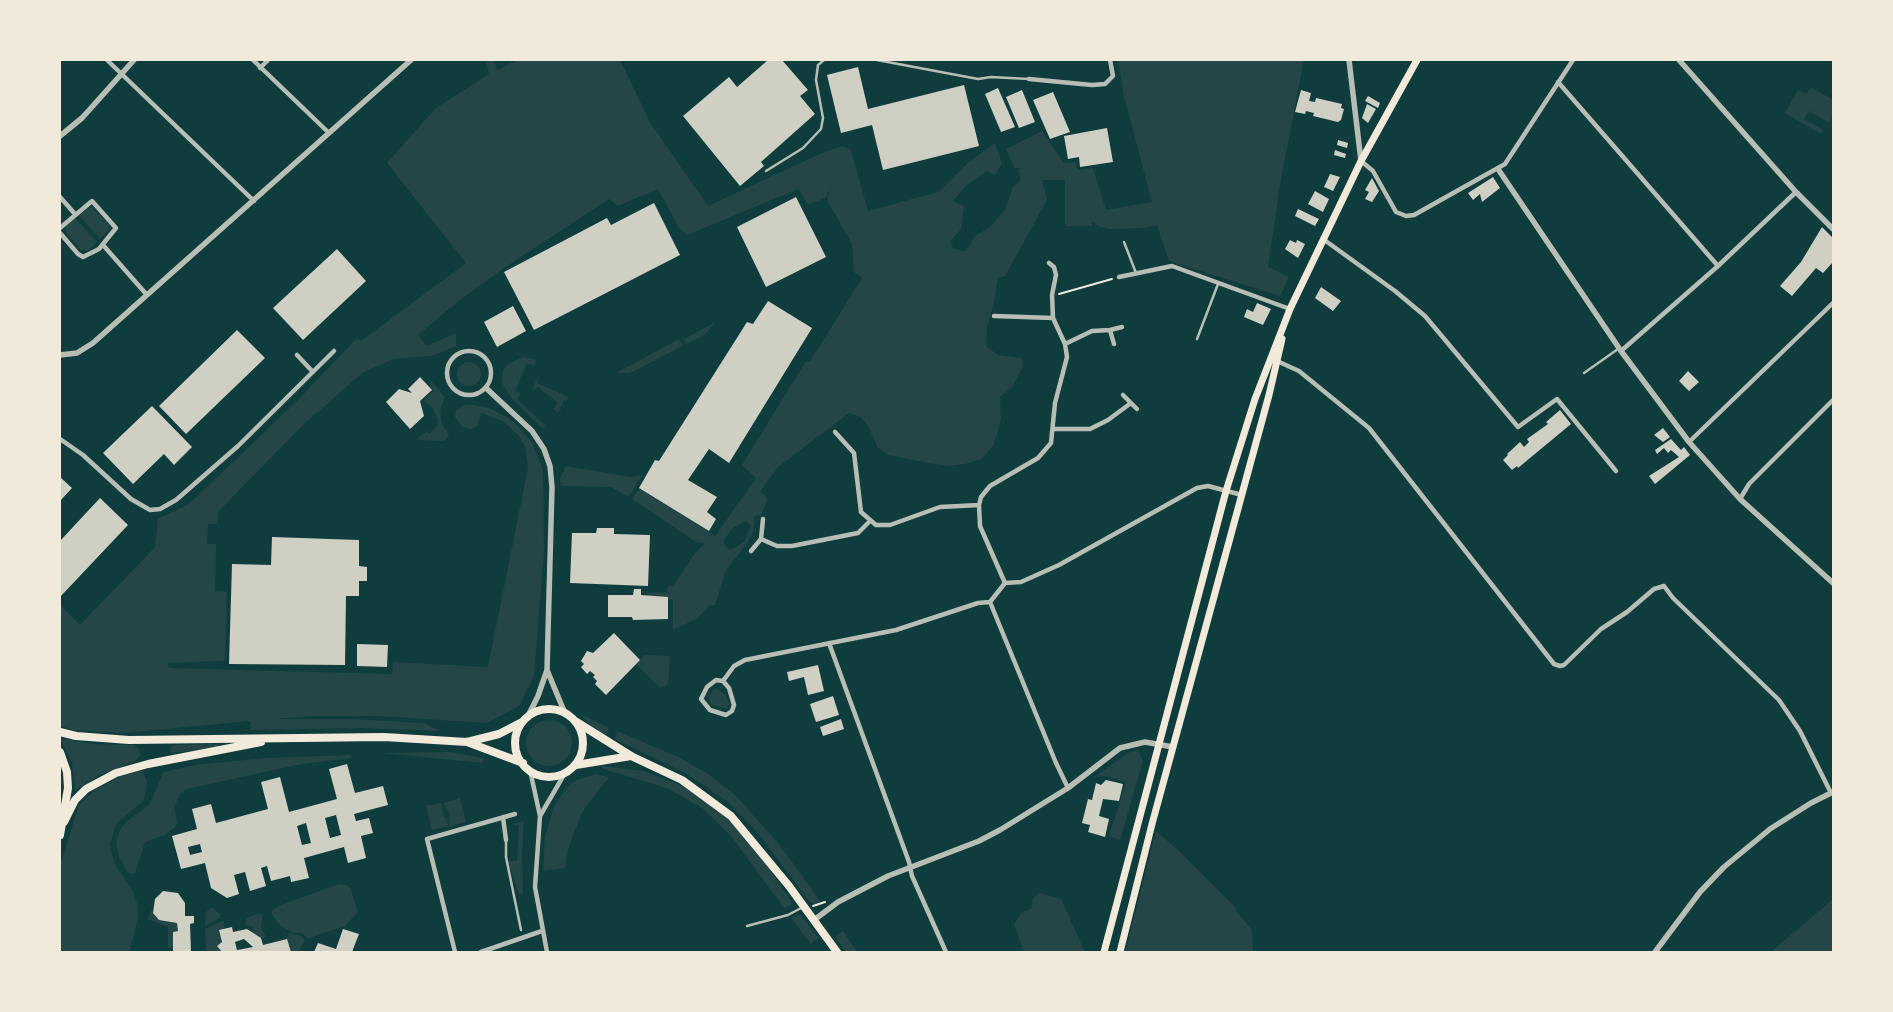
<!DOCTYPE html>
<style>
body{margin:0}
#map{position:relative;width:1893px;height:1012px;overflow:hidden;background:#0f3d3e;font-family:"PT Sans Narrow",sans-serif}
canvas{display:block}
.frame{position:absolute;inset:0;border:61px solid #f1e9da;pointer-events:none}
</style>
<div id="map">
<canvas width="1893" height="1012"></canvas>
<div class="frame"></div>
</div>
<script>
const context = document.querySelector('canvas').getContext('2d');
context.lineJoin = 'round';
function fill(path, color) {
  context.fillStyle = color;
  context.fill(path, 'evenodd');
}
function toPath(rows) {
  const path = new Path2D();
  for (const r of rows) {
    if (r.length === 3) {
      path.moveTo(r[0] + r[2], r[1]);
      path.arc(r[0], r[1], r[2], 0, 2 * Math.PI);
      continue;
    }
    path.moveTo(r[0], r[1]);
    for (let i = 2; i < r.length; i += 2) path.lineTo(r[i], r[i + 1]);
  }
  return path;
}
function trace(path, color, width, dash) {
  context.strokeStyle = color;
  context.lineWidth = width;
  context.lineCap = dash ? 'butt' : 'round';
  context.setLineDash(dash || []);
  context.stroke(path);
}
fill(toPath([
 [485,60,493,60,498,70,517,60,620,60,651,124,708,206,824,152,843,146,851,150,868,211,938,192,969,162,995,143,1002,164,995,175,987,171,965,187,953,201,964,206,961,229,951,240,953,249,966,251,975,236,990,227,1005,210,1013,187,1021,180,1019,170,1022,168,1014,168,1006,149,1042,131,1064,163,1075,162,1078,170,1093,168,1106,210,1152,202,1124,96,1118,60,1304,60,1281,179,1268,267,1289,277,1280,296,1172,262,1169,261,1157,225,1142,228,1110,229,1098,226,1092,221,1092,226,1065,226,1065,180,1042,180,1047,200,1005,276,998,278,994,303,987,327,986,346,998,355,1022,358,1023,366,1013,386,1000,397,1001,419,994,444,982,459,965,464,947,466,919,461,889,455,878,448,869,428,861,417,849,413,778,467,760,492,766,496,767,501,761,515,754,516,754,530,748,542,726,570,715,605,710,605,696,619,673,630,673,600,649,597,647,594,655,592,669,593,666,589,668,586,673,586,692,557,705,543,696,542,632,499,639,488,715,536,756,478,742,465,806,361,810,362,814,355,862,278,854,272,852,244,827,200,831,187,826,198,808,204,798,189,687,235,679,228,658,189,618,206,609,199,504,268,457,302,418,335,427,346,456,333,456,346,431,356,393,359,362,373,303,425,218,512,217,524,208,524,207,544,216,544,215,591,227,592,225,661,167,663,169,668,392,674,393,662,488,667,528,468,526,449,519,436,503,421,481,413,477,426,471,429,462,427,455,417,456,411,464,405,473,405,489,408,507,417,518,426,533,444,543,469,544,551,534,676,519,706,487,723,380,716,312,716,275,719,350,719,425,723,439,731,361,728,251,730,250,721,122,733,74,730,60,726,60,605,80,625,155,547,158,519,189,504,296,402,357,338,361,341,466,263,387,163,436,108,489,74],
 [745,521,751,525,744,542,731,550,727,548,723,542,726,537,733,528],
 [1811,87,1833,100,1833,116,1829,123,1809,111,1804,119,1824,130,1821,134,1785,113,1798,90,1806,94],
 [88,208,93,208,109,225,108,231,100,239,79,216],
 [75,218,97,242,88,251,81,250,66,233,66,226],
 [716,322,704,335,686,344,684,339],
 [679,339,683,346,630,373,616,373],
 [523,357,537,360,534,366,527,363,515,391,521,393,517,399,546,426,542,428,512,399,502,383,503,370,508,364],
 [469,374,12],
 [538,376,537,383,569,397,566,401,564,400,560,408,561,410,558,412,553,409,558,403,538,387,532,391],
 [431,381,445,397,440,410,442,424,449,435,444,441,416,440,427,431,429,434,437,426,438,420,432,407,423,401,434,391,430,386],
 [566,466,630,477,642,475,629,497,611,487,561,486,560,479],
 [645,655,670,656,668,684,660,688,636,664],
 [716,688,726,695,730,704,727,709,710,704,708,695],
 [579,713,609,728,606,735,591,725],
 [549,743,23],
 [617,731,678,757,707,773,735,795,779,844,821,902,814,904,809,901,758,833,728,802,687,774,615,739],
 [60,738,92,744,134,745,139,749,140,755,135,761,100,775,75,790,72,763],
 [218,744,220,747,171,753,170,748,174,745],
 [1137,750,1142,758,1142,764,1120,840,1109,836,1126,782,1105,776,1095,777,1128,753],
 [449,752,484,758,483,763,382,753],
 [351,755,352,758,302,764,186,789,180,794,174,807,177,822,175,827,165,835,145,842,135,874,128,873,119,857,116,843,120,830,126,822,150,804,163,772,202,764,267,758],
 [602,766,643,771,683,786,700,795,731,822,768,867,793,904,784,908,731,836,702,808,667,788,603,769],
 [142,770,147,781,144,800,116,824,110,844,114,863,134,893,137,904,138,919,129,952,60,952,60,865,79,805,95,790,123,775],
 [596,774,609,777,587,805,581,815,569,846,565,868,543,871,545,837,555,804,569,785,577,780],
 [460,798,466,822,450,826,449,814,444,803],
 [442,803,443,816,446,818,448,826,432,830,426,806],
 [524,821,522,855,523,893,519,894,508,861,517,861,519,826,511,824],
 [1156,831,1180,852,1236,908,1236,911,1252,930,1253,952,1125,952],
 [339,884,347,885,350,888,358,912,344,927,322,933,308,939,302,933,291,932,281,926,272,915,272,910,281,905],
 [1039,893,1061,899,1085,952,1024,952,1014,924,1022,912,1031,909,1033,898],
 [1833,899,1833,952,1771,952],
 [212,907,220,914,220,918,205,926,206,912],
 [151,910,159,920,177,923,178,931,173,932,173,948,168,948,168,927,148,919],
 [259,913,263,915,261,928,266,937,261,938,253,932,254,927,245,925,247,918],
 [800,914,819,938,811,944,791,918],
 [224,920,225,929,219,930,222,942,218,946,222,952,206,952,205,929],
 [843,931,857,952,846,952,835,937],
 [289,934,300,935,305,940,298,952,291,952,286,938]
]), '#244646');
fill(toPath([
 [768,60,782,60,808,90,800,96,815,114,761,162,764,166,740,186,683,116,729,77,737,87],
 [858,67,868,109,964,85,979,146,883,170,872,125,841,133,827,75],
 [998,88,1015,127,1001,132,985,94],
 [1022,90,1035,122,1019,128,1006,97],
 [1301,90,1311,93,1309,101,1315,102,1316,98,1342,104,1341,108,1344,109,1341,120,1338,122,1313,116,1314,113,1306,111,1305,114,1295,112],
 [1053,92,1070,132,1050,139,1033,100],
 [1368,96,1380,103,1378,108,1365,101],
 [1367,104,1376,109,1368,123,1362,118],
 [1107,128,1113,162,1080,167,1079,157,1068,159,1064,136],
 [1338,140,1348,143,1347,148,1337,145],
 [1335,150,1346,154,1345,158,1334,155],
 [1330,174,1340,177,1333,191,1324,187],
 [1493,177,1500,188,1482,202,1480,194,1473,200,1468,193],
 [1372,178,1379,191,1372,202,1365,199,1369,192,1365,190],
 [1315,191,1329,199,1323,212,1308,204],
 [796,197,826,257,766,287,737,227],
 [654,203,680,255,534,330,504,272,607,218,611,225],
 [1298,209,1319,219,1315,226,1295,216],
 [1822,227,1833,238,1833,262,1823,273,1816,268,1792,296,1780,286,1801,262],
 [1290,240,1296,243,1297,240,1305,244,1298,258,1285,249],
 [337,249,366,281,303,340,273,308],
 [1321,287,1341,301,1333,311,1315,298],
 [768,301,812,328,729,463,709,449,688,480,717,497,707,512,716,519,709,531,639,488,655,460,659,461,747,322,753,324],
 [1257,303,1271,309,1263,325,1244,317,1247,309,1253,312],
 [513,306,526,331,497,347,484,322],
 [237,330,265,358,186,434,159,406],
 [1688,371,1699,382,1689,391,1679,381],
 [420,377,432,390,420,401,424,416,410,429,386,402,399,389,412,393,408,389],
 [152,406,192,447,174,465,164,454,133,484,103,453],
 [1560,410,1571,424,1518,468,1517,466,1512,470,1503,460,1508,455,1507,454,1520,442,1524,447,1529,442,1527,439,1548,424,1546,422],
 [1663,428,1670,437,1663,442,1654,435],
 [1671,439,1681,450,1684,447,1690,455,1655,484,1649,476,1679,457,1671,450,1668,453,1664,448,1657,454,1655,450],
 [60,477,72,488,60,501],
 [100,498,128,525,60,597,60,541],
 [597,528,614,528,614,534,650,535,648,586,570,583,572,533,596,533],
 [272,537,359,540,359,566,367,567,367,581,359,581,359,596,346,596,345,665,229,664,232,564,271,565],
 [634,589,641,589,641,595,668,597,668,619,633,620,632,617,608,617,608,595,633,595],
 [614,633,640,660,606,695,595,684,597,681,593,677,595,675,590,671,587,674,581,667,584,664,581,661,587,651,593,653],
 [357,644,388,645,387,667,357,666],
 [818,665,824,691,808,695,804,677,789,681,787,672],
 [833,696,839,715,816,722,810,704],
 [841,719,844,729,823,736,820,727],
 [347,764,355,793,383,786,388,805,354,814,356,821,369,818,373,833,361,836,366,858,348,863,344,847,304,858,309,878,291,882,290,876,271,881,267,866,261,868,266,886,250,891,245,872,234,875,239,894,227,898,211,888,205,863,181,869,172,836,197,829,192,809,211,804,216,823,268,809,261,782,280,777,289,812,337,799,329,769],
 [336,815,341,835,330,838,325,818],
 [306,823,311,843,302,845,297,826],
 [200,844,202,852,190,855,188,847],
 [1106,780,1123,784,1119,801,1103,799,1099,816,1109,819,1105,837,1088,832,1090,825,1082,823,1088,799,1092,800,1096,783,1101,785],
 [163,891,178,893,185,903,185,916,194,916,194,923,190,924,191,952,173,952,173,932,178,931,177,923,159,920,153,913,155,899],
 [232,927,233,932,247,929,261,938,263,945,287,939,291,952,222,952,217,946,222,942,219,930],
 [244,939,253,947,237,950,235,942],
 [343,929,359,934,352,952,314,952,318,943,336,949]
]), '#cfcfc3');
trace(toPath([
 [1059,294,1112,279],
 [813,906,825,902]
]), '#f1e9da', 2);
trace(toPath([
 [877,60,978,79,991,77,1029,79],
 [766,171,803,148,821,129,823,118,816,80,818,65,824,60],
 [1124,242,1136,273],
 [1197,339,1218,284],
 [1584,373,1618,349],
 [506,840,506,857,521,930],
 [747,926,788,915,803,907]
]), '#b8beb3', 2.5);
trace(toPath([
 [107,60,254,201],
 [253,60,329,133],
 [260,68,268,60],
 [1029,79,1092,85,1105,84,1113,76,1110,60],
 [1558,82,1718,266],
 [1361,161,1373,171,1396,212,1406,216,1414,215,1505,164,1573,60],
 [60,197,75,214],
 [60,228,92,201,116,228,99,249,83,257,78,254,60,233],
 [1323,239,1395,291,1425,316,1518,427,1557,399,1616,471],
 [103,245,147,295],
 [1119,277,1172,266,1290,309],
 [994,316,1053,318],
 [1110,330,1122,327],
 [1065,344,1092,331,1110,330,1114,344],
 [469,373,22],
 [1621,351,1718,266,1796,192],
 [297,355,313,372],
 [1277,361,1299,371,1369,428,1554,664,1560,666,1564,665,1601,629,1627,612,1654,589,1664,586,1673,598,1779,700,1800,731,1831,793],
 [1123,395,1137,409],
 [1053,429,1090,429,1108,420,1131,403],
 [835,432,854,453,861,512,876,525,890,525,940,507,979,505],
 [60,439,83,455,131,499,150,510,160,509,176,500,238,446,334,351],
 [1689,442,1833,303],
 [1740,499,1749,484,1833,400],
 [761,539,777,546,792,546,858,533,870,521],
 [751,551,761,539,763,519],
 [1005,583,980,526,979,505,981,497,990,486,1038,458,1051,443,1055,403,1067,357,1065,344,1053,318,1052,295,1056,275,1054,267,1049,263],
 [990,602,1056,763,1068,788],
 [829,643,909,862,912,876,946,952],
 [723,681,716,680,707,687,701,699,710,710,726,715,732,711,734,705,729,688,723,681,734,666,745,660,896,630,978,603,990,602,1005,583,1021,582,1059,565,1197,488,1208,486,1242,495],
 [530,770,540,816,535,887,547,952],
 [540,816,565,773],
 [503,817,506,840],
 [455,952,427,839,515,814],
 [481,952,542,931]
]), '#b8beb3', 4.5);
trace(toPath([
 [1349,60,1361,161],
 [1679,60,1796,192,1833,229],
 [60,136,82,118,134,60],
 [1498,169,1621,351,1689,442,1740,499,1833,583],
 [60,355,77,353,93,343,411,60],
 [486,388,532,431,544,449,550,466,552,487,547,670,564,711],
 [528,716,538,696,547,670],
 [814,920,838,902,888,876,979,841,1000,830,1068,788,1120,748,1145,742,1173,747],
 [1655,952,1700,892,1724,867,1770,829,1811,803,1833,792]
]), '#b8beb3', 5.5);
trace(toPath([
 [1104,952,1226,491,1255,399,1290,309,1361,161,1417,60],
 [1120,952,1152,824,1269,395,1282,339]
]), '#f1e9da', 7);
trace(toPath([
 [549,743,34],
 [575,721,631,756,682,780,731,816,789,886,837,952],
 [60,732,76,736,129,740,384,737,467,742,499,734,522,722],
 [467,742,523,763],
 [60,752,67,772,68,788,60,835],
 [576,765,631,756],
 [64,822,75,800,86,789,116,773,148,764,261,742]
]), '#f1e9da', 8);
</script>
